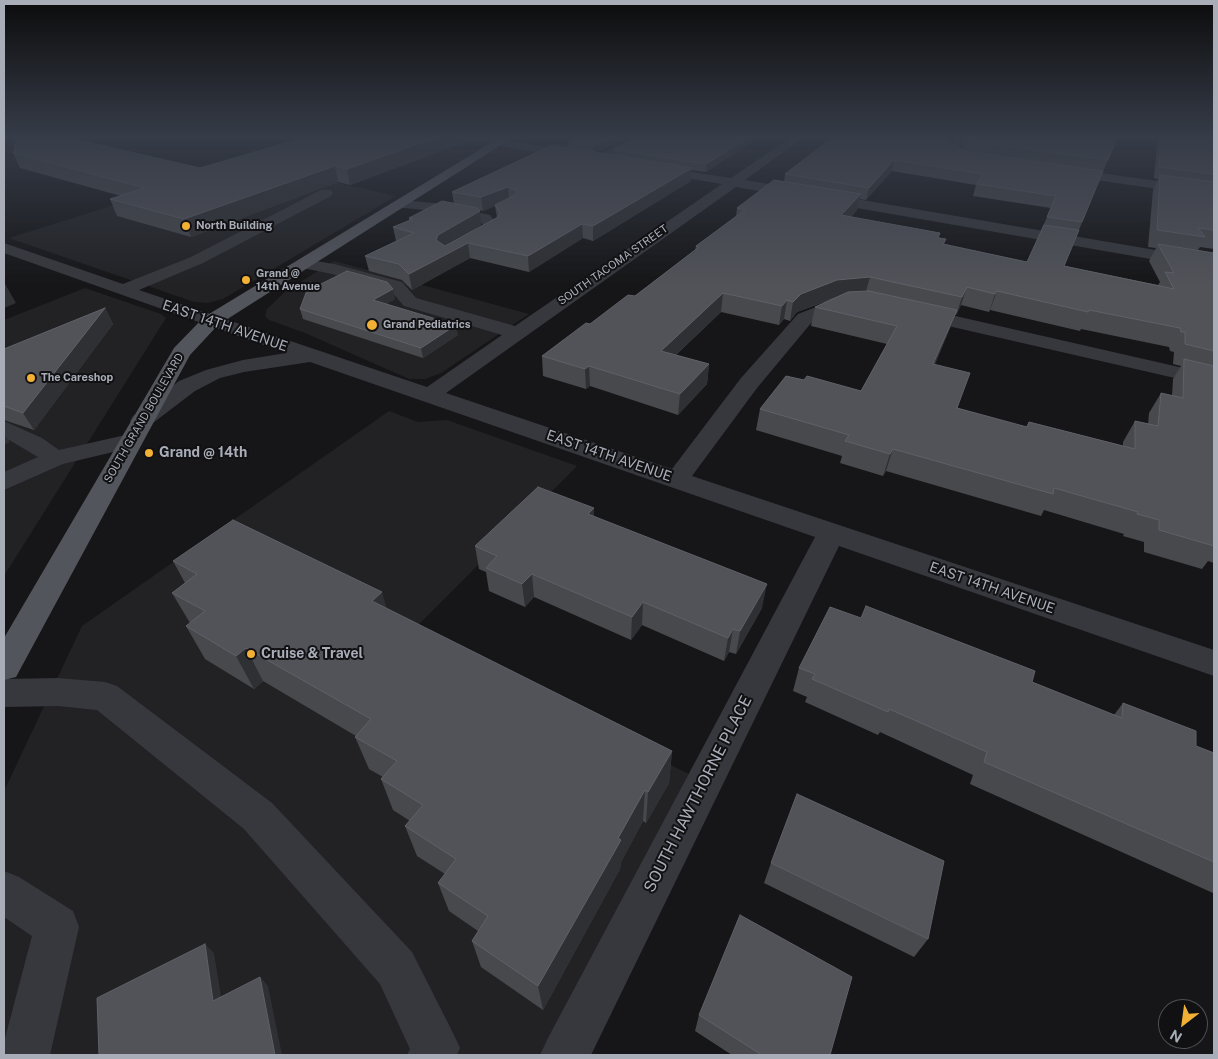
<!DOCTYPE html>
<style>
body{margin:0}
#map{position:relative;width:1218px;height:1059px;overflow:hidden;background:#161618;font-family:"Public Sans",sans-serif}
canvas{display:block}
.frame{position:absolute;inset:0;border:5px solid #a8adb8;pointer-events:none}
.north{position:absolute;left:1158px;top:999px;width:50px;height:50px;box-sizing:border-box;background:#111113;border:1px solid #4d4f55;border-radius:50%;rotate:210deg;font-size:14px;font-weight:700;line-height:20px;text-align:center;color:#a8adb8}
.north::after{content:'';display:block;margin:auto;width:18px;height:22px;background:#f2b134;clip-path:polygon(50% 0,100% 100%,50% 72%,0 100%)}
</style>
<div id="map">
<canvas width="1218" height="1059"></canvas>
<div class="frame"></div>
<div class="north">N</div>
</div>
<script>
const context = document.querySelector('canvas').getContext('2d');
context.lineJoin = 'round';
function fill(path, color) {
  context.fillStyle = color;
  context.fill(path, 'evenodd');
}
function toPath(rows) {
  const path = new Path2D();
  for (const r of rows) {
    path.moveTo(r[0], r[1]);
    for (let i = 2; i < r.length; i += 2) path.lineTo(r[i], r[i + 1]);
  }
  return path;
}
function trace(path, color, width, dash) {
  context.strokeStyle = color;
  context.lineWidth = width;
  context.lineCap = dash ? 'butt' : 'round';
  context.setLineDash(dash || []);
  context.stroke(path);
}
function label(font, color, halo, rows, align = 'center') {
  context.font = font + ' "Public Sans",sans-serif';
  context.lineWidth = 4;
  context.setLineDash([]);
  context.textBaseline = 'middle';
  context.strokeStyle = halo;
  context.fillStyle = color;
  for (const [text, x, y, turn = 0] of rows) {
    context.save();
    context.translate(x, y);
    context.rotate((+turn || 0) * Math.PI / 180);
    context.textAlign = isNaN(turn) ? turn : align;
    if (halo) context.strokeText(text, 0, 0);
    context.fillText(text, 0, 0);
    context.restore();
  }
}
fill(toPath([
 [248,163,396,196,223,299,208,303,194,302,9,238],
 [334,261,529,314,441,373,425,379,409,379,305,333,269,320,265,316,267,309,286,291],
 [85,288,161,314,166,318,4,576,4,320],
 [389,411,418,422,447,420,577,466,407,636,689,774,541,1055,4,1055,4,791,82,626]
]), '#222225');
fill(toPath([
 [467,138,491,138,578,152,584,156,578,160,473,141,467,138],
 [632,138,646,138,600,162,596,163,590,159,632,138],
 [790,138,803,138,745,180,1214,260,1214,270,736,187,446,393,672,469,741,378,798,314,834,300,849,298,855,299,858,303,855,307,843,309,812,322,757,388,692,476,1214,650,1214,676,839,546,591,1055,540,1055,548,1038,815,537,310,362,244,372,220,378,195,391,149,426,141,428,133,426,130,421,133,416,179,381,206,370,243,360,286,353,4,253,4,243,123,284,191,257,321,190,331,190,333,193,331,196,203,263,139,290,427,387,502,335,404,306,390,290,332,274,298,267,296,264,298,261,304,259,334,264,402,282,416,298,515,326,722,184,651,172,649,169,651,166,731,178,790,138],
 [956,138,968,138,958,151,984,157,986,160,984,163,980,164,950,157,946,151,956,138],
 [1065,168,1214,189,1214,197,1061,175,1059,172,1065,168],
 [400,200,434,203,490,215,500,227,472,246,460,246,458,243,460,240,484,226,480,221,434,211,395,207,393,204,395,201,400,200],
 [916,307,1214,375,1214,387,909,317,907,313,909,309,916,307],
 [4,421,42,438,59,450,130,434,138,436,142,441,138,446,63,464,4,490,4,472,38,457,4,437,4,421],
 [58,678,105,682,117,686,272,803,412,952,452,1031,460,1048,457,1055,407,1055,410,1049,380,984,244,829,97,710,58,706,4,707,4,679,58,678],
 [4,871,19,877,73,911,79,927,50,1055,4,1055,4,1042,32,936,4,917,4,871]
]), '#37383d');
fill(toPath([
 [499,138,512,138,218,325,190,355,16,677,4,680,4,638,174,348,204,317,499,138]
]), '#53555c');
fill(toPath([
 [576,138,628,138,596,152,614,155,614,150,637,138,758,138,706,172,692,170,691,181,593,241,583,238,529,272,470,258,412,290,402,280,369,271,365,256,396,241,393,227,409,221,409,218,454,204,452,192,568,148,568,142],
 [495,206,497,218,472,231,481,225,479,210,483,211],
 [832,138,954,138,950,143,962,149,965,139,1117,138,1064,266,1158,285,1160,282,1149,261,1156,248,1148,247,1153,190,1158,179,1154,178,1157,144,1159,138,1201,138,1214,139,1214,249,1200,247,1198,250,1214,253,1214,563,1208,561,1202,569,1144,552,1144,542,1123,536,1124,534,1044,510,1041,516,886,471,883,476,840,463,842,456,756,430,760,409,804,380,861,391,887,344,811,326,815,307,835,298,797,312,790,321,784,319,779,325,721,312,676,355,709,364,707,384,678,415,590,386,586,389,543,376,542,356,590,324,635,296,695,250,696,246,736,216,737,208,784,182,785,174],
 [892,171,976,185,973,196,1051,208,1027,262,944,244,946,239,851,217,857,210,860,199,866,200],
 [961,305,989,312,990,310,1080,331,1081,329,1169,347,1170,351,1174,352,1173,364,1181,366,1173,379,1172,396,1161,393,1149,413,1148,424,1135,421,1123,442,1123,446,1029,422,1026,427,957,408,935,364,950,328,955,315,956,315],
 [469,141,350,185,338,182,191,237,117,216,110,199,121,196,20,168,13,153,200,168],
 [395,299,386,304,458,335,423,358,303,319,300,309],
 [105,308,113,324,34,430,4,420,4,349],
 [594,508,594,516,762,608,736,654,729,652,724,661,642,625,631,640,534,597,525,607,489,591,486,572,479,569,475,546],
 [173,561,387,609,672,751,669,783,646,823,643,821,621,862,620,869,543,1010,481,967,472,941,478,931,449,911,438,883,445,874,417,856,405,826,410,821,393,810,381,779,383,777,369,769,355,737,356,736,263,681,254,689,205,659,186,626,190,623,172,593,185,583],
 [799,668,1032,682,1114,715,1123,703,1196,746,1214,753,1214,908,1213,893,970,784,973,775,880,732,878,735,805,702,807,697,793,691],
 [771,863,928,939,914,957,764,883],
 [699,1015,830,1055,732,1055,695,1031]
]), '#47494d');
fill(toPath([
 [435,138,468,138,469,141,350,185,347,169],
 [612,138,628,138,594,153,594,146],
 [748,138,758,138,706,172,706,164],
 [949,138,954,138,944,151,947,141],
 [894,160,892,171,866,200,869,188],
 [335,166,338,182,191,237,184,219],
 [692,168,691,181,593,241,593,226],
 [508,187,509,200,483,211,481,197],
 [861,194,857,210,838,232,841,215],
 [480,211,481,225,440,250,436,240,438,235],
 [582,224,583,238,529,272,528,256],
 [468,243,470,258,412,290,409,274],
 [870,277,865,295,833,298,797,312,790,321,793,302,801,294,837,280],
 [4,282,16,303,4,308],
 [967,287,961,305,956,315,962,297],
 [393,289,395,299,375,310,373,300],
 [997,291,990,310,989,312,995,294],
 [723,293,721,312,660,370,661,351],
 [787,300,784,319,779,325,782,306],
 [105,308,113,324,34,430,23,413],
 [957,310,950,328,926,384,933,364],
 [456,325,458,335,423,358,421,348],
 [709,364,707,384,678,415,680,394],
 [589,366,590,386,586,389,585,369],
 [4,434,10,442,4,445],
 [893,449,886,471,883,476,890,454],
 [594,508,594,531,588,514],
 [532,574,534,597,525,607,522,584],
 [767,584,762,608,736,654,740,631],
 [382,592,392,626,372,601],
 [643,602,642,625,631,640,632,617],
 [733,629,729,652,724,661,728,638],
 [246,648,263,681,254,689,236,656],
 [672,751,669,783,646,823,648,792],
 [645,790,643,821,621,862,620,869,543,1010,538,986],
 [205,944,214,953,223,1009,213,1001],
 [260,977,268,986,282,1055,275,1055]
]), '#2f3033');
const building = toPath([
 [17,138,70,138,200,168,302,138,435,138,347,169,335,166,184,219,110,199,145,188,13,153,17,138],
 [576,138,612,138,594,146,568,142,576,138],
 [637,138,748,138,706,164,614,150,637,138],
 [832,138,949,138,947,141,964,151,1103,171,1082,222,1047,217,1056,196,977,184,983,174,894,160,869,188,785,174,832,138],
 [966,138,1117,138,1108,160,968,141,965,139,966,138],
 [1161,138,1201,138,1214,139,1214,174,1159,167,1161,138],
 [552,145,692,168,593,226,582,224,528,256,468,243,409,274,399,264,365,256,414,233,393,227,413,219,409,218,442,201,477,208,480,211,438,235,436,240,445,246,498,217,500,213,495,205,517,194,517,191,508,187,481,197,452,192,552,145],
 [1160,175,1214,182,1214,230,1198,228,1205,237,1157,230,1160,175],
 [774,180,861,194,841,215,940,233,938,238,946,239,943,244,1027,262,1044,225,1079,230,1064,266,1174,289,1165,272,1174,273,1158,244,1214,253,1214,351,1185,344,1185,332,1181,332,1180,328,1089,310,1088,312,997,291,995,294,967,287,962,297,870,277,837,280,801,294,793,302,787,300,782,306,723,293,661,351,709,364,680,394,589,366,585,369,542,356,586,323,590,324,628,295,635,296,699,247,696,246,745,210,737,208,774,180],
 [347,271,387,282,393,289,373,300,456,325,421,348,300,309,310,282,319,285,347,271],
 [869,291,957,310,933,364,970,373,957,408,1027,427,1029,422,1135,449,1135,421,1158,426,1161,393,1183,398,1184,359,1214,366,1214,546,1159,530,1159,520,1137,514,1138,512,1054,488,1053,494,893,449,890,454,845,441,849,435,760,409,786,376,804,380,807,376,861,391,897,326,815,307,848,292,869,291],
 [105,308,23,413,4,406,4,349,105,308],
 [538,487,594,508,588,514,767,584,740,631,733,629,728,638,643,602,632,617,532,574,522,584,486,568,497,556,475,546,538,487],
 [233,520,382,592,372,601,672,751,648,792,645,790,618,838,621,840,538,986,472,941,488,916,438,883,456,859,405,826,423,805,381,779,397,761,355,737,371,719,246,648,236,656,186,626,205,611,172,593,197,574,173,561,233,520],
 [866,606,1035,671,1032,682,1122,718,1123,703,1196,731,1196,746,1214,753,1214,862,984,762,987,752,889,709,888,712,812,679,815,674,799,668,830,607,861,618,866,606],
 [797,794,944,861,928,939,771,863,797,794],
 [740,915,852,977,830,1055,762,1055,699,1015,740,915],
 [205,944,213,1001,260,977,275,1055,99,1055,97,998,205,944]
]);
fill(building, '#525359');
trace(building, '#5f6168', 1);
const sky = context.createLinearGradient(0, 0, 0, 286);
sky.addColorStop(0, '#0c0c0d');
sky.addColorStop(0.48, '#363c48');
sky.addColorStop(1, '#363c4800');
context.fillStyle = sky;
context.fillRect(0, 0, 1218, 286);
for (const [x, y, r, color] of [
 [186,226,5,"#f2b134"],
 [246,280,5,"#f2b134"],
 [372,325,6,"#f2b134"],
 [31,378,5,"#f2b134"],
 [149,453,5,"#f2b134"],
 [251,654,5,"#f2b134"]
]) {
  const dot = new Path2D();
  dot.arc(x, y, r, 0, 2 * Math.PI);
  context.fillStyle = color;
  context.fill(dot);
  trace(dot, '#111113', 2);
}
label('bold 11px', '#a8adb8', '#111113', [
 ["North Building",196,226],
 ["Grand @",256,274],
 ["14th Avenue",256,287],
 ["Grand Pediatrics",383,325],
 ["The Careshop",41,378]
], 'left');
label('11px', '#a8adb8', '#111113', [
 ["SOUTH TACOMA STREET",613,265,-35],
 ["SOUTH GRAND BOULEVARD",144,418,-60]
]);
label('14px', '#a8adb8', '#111113', [
 ["EAST 14TH AVENUE",225,326,19],
 ["EAST 14TH AVENUE",609,456,19],
 ["EAST 14TH AVENUE",992,588,19]
]);
label('bold 14px', '#a8adb8', '#111113', [
 ["Grand @ 14th",159,453],
 ["Cruise & Travel",261,654]
], 'left');
label('16px', '#a8adb8', '#111113', [
 ["SOUTH HAWTHORNE PLACE",698,794,-63]
]);
</script>
